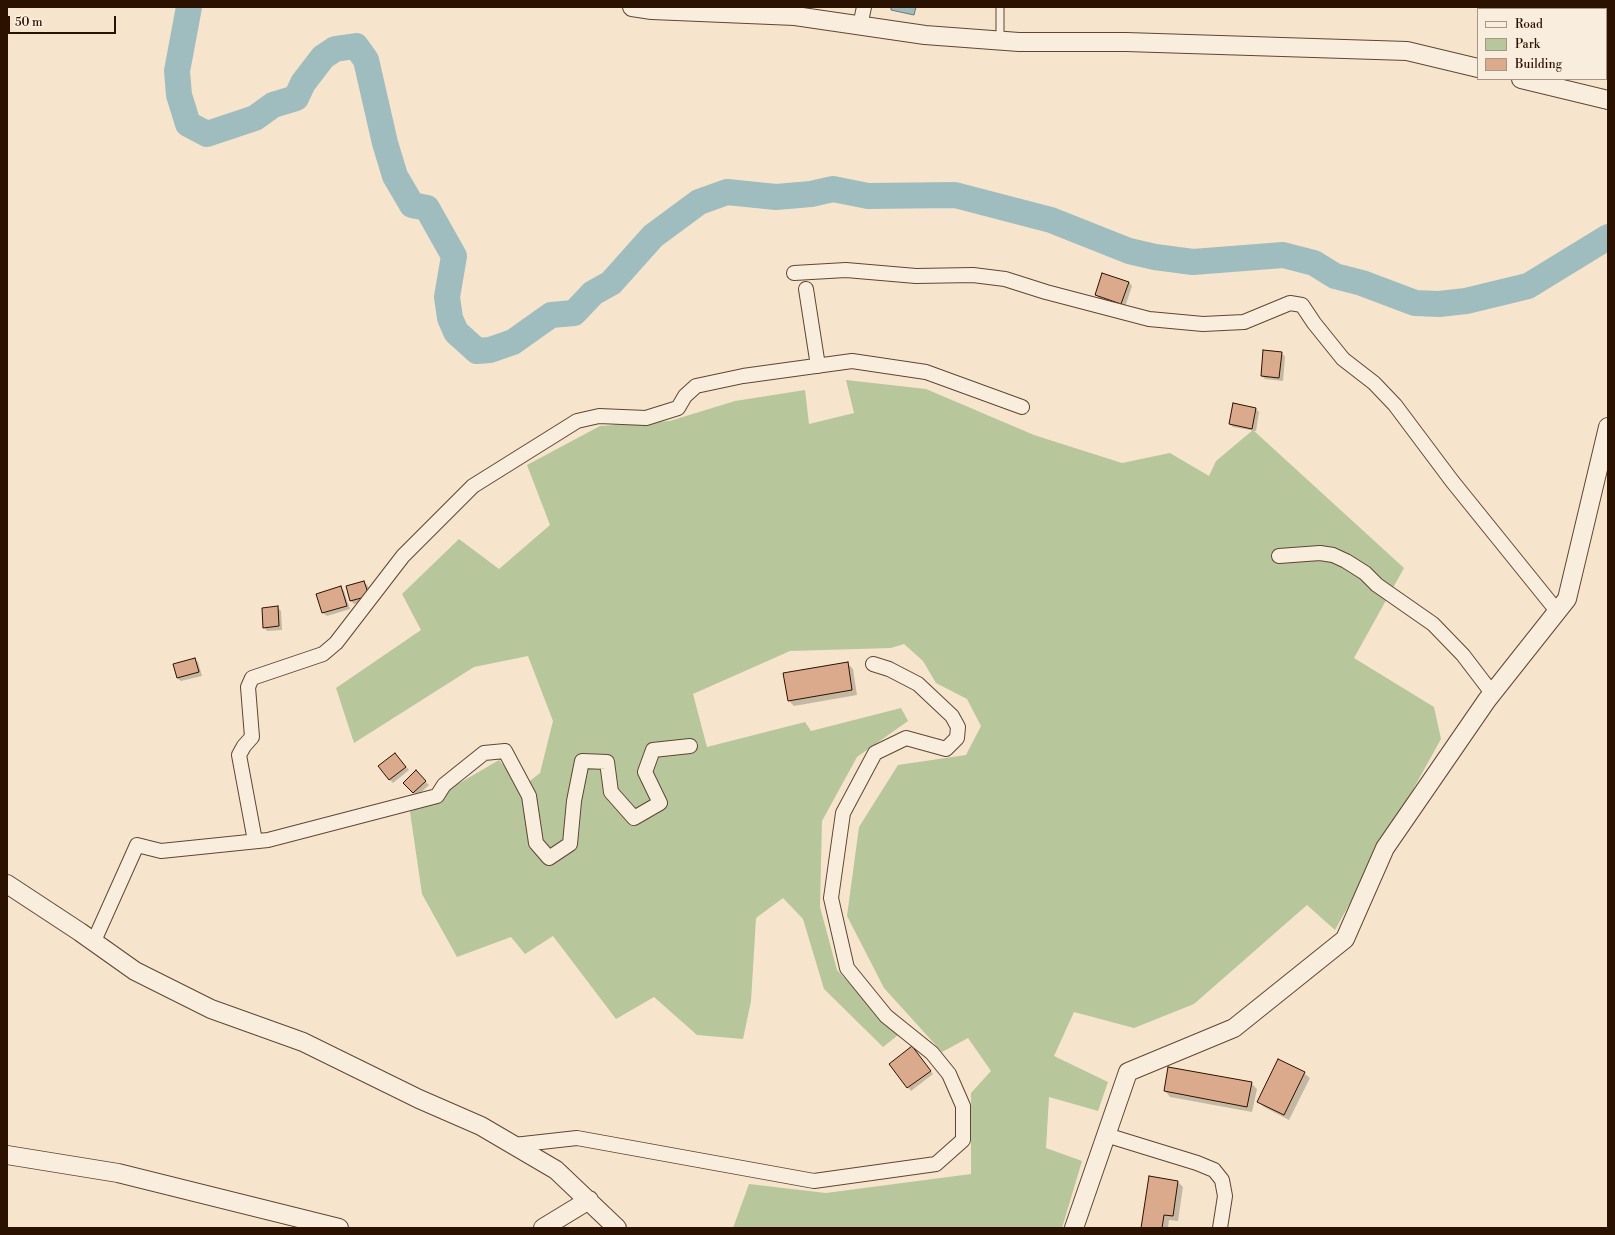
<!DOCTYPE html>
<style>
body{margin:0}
#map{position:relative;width:1615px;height:1235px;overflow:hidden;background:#f6e5cc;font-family:"Libre Bodoni",serif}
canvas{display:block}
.frame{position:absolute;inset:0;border:8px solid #2b1100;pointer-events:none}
.legend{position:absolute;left:1477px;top:8px;width:130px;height:72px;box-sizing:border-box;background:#f9eede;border:1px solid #a79685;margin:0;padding:5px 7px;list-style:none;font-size:12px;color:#2b1100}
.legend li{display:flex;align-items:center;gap:8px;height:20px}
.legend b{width:20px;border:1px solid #a79685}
.scale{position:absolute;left:8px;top:16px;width:108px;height:18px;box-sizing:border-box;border:2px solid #2b1100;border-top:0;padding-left:5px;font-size:12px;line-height:14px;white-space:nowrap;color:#2b1100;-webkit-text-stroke:3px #f9eede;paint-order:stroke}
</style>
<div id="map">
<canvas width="1615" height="1235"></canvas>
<div class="frame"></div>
<ul class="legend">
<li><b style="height:5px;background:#f9eede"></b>Road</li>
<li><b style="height:11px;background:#b7c69b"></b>Park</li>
<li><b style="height:11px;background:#dbaa8c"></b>Building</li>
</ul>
<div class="scale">50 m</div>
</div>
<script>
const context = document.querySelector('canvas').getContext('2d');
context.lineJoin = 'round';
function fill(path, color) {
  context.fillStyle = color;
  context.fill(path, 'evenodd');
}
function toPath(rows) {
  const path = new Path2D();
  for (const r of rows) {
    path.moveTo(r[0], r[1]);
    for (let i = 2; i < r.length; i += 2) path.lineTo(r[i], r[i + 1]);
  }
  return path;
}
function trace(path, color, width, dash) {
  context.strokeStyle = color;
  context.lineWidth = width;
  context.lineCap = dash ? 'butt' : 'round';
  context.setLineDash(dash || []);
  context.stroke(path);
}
fill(toPath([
 [1541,7,1608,7,1608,29,1606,28,1606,9,1548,9],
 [846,380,926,389,1034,435,1122,463,1170,453,1209,476,1216,461,1253,430,1404,568,1354,658,1434,707,1441,739,1335,930,1307,905,1194,1004,1134,1028,1074,1012,1054,1056,1108,1082,1098,1111,1049,1097,1046,1148,1082,1161,1062,1228,733,1228,749,1184,826,1193,971,1174,971,1093,991,1071,968,1038,942,1052,884,988,847,916,859,827,898,765,966,755,981,726,967,699,936,683,923,661,904,644,891,648,790,651,693,694,707,747,805,722,811,731,901,708,908,721,857,757,822,821,820,907,837,970,898,1035,883,1047,824,989,803,919,783,898,756,918,751,1001,743,1039,697,1035,654,997,616,1019,553,936,525,954,511,937,457,957,422,894,410,812,499,760,522,787,540,773,553,721,528,656,474,667,354,743,336,688,421,630,402,594,459,539,499,569,550,525,527,465,600,426,670,421,735,401,805,390,809,424,854,413]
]), '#b7c69b');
const water = toPath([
 [891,7,916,7,914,15,891,10,891,7]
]);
fill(water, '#9fbdbf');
trace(water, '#717873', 1);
fill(toPath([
 [1129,282,1132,286,1125,307,1099,298,1096,295],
 [1282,353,1285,357,1283,381,1265,379,1262,376],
 [1256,409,1259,412,1256,431,1233,427,1230,424],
 [364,582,368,586,371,599,354,604,351,601],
 [341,587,344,591,350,609,327,616,323,613,317,595],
 [278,608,281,611,282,630,267,631,264,627],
 [194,659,198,662,202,676,181,681,177,678],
 [847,663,853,669,857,695,794,706,789,701,785,673],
 [395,754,409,770,393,783,389,779],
 [416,772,429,785,417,796,405,783],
 [915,1051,933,1074,911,1091,890,1064],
 [1304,1073,1310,1078,1289,1120,1264,1107,1258,1101],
 [1251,1083,1257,1089,1252,1112,1170,1097,1165,1091],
 [1150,1177,1178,1182,1183,1187,1178,1221,1169,1220,1168,1228,1142,1228]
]), '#0003');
trace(toPath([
 [189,7,177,71,179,95,188,124,207,134,255,118,273,105,296,98,303,83,323,57,335,49,356,46,366,60,385,143,395,176,412,205,427,208,454,256,447,297,450,318,456,332,477,351,490,350,513,342,551,315,574,313,593,293,611,283,653,236,699,202,727,192,776,197,811,194,833,189,868,196,955,195,1051,220,1129,251,1155,257,1193,262,1283,255,1314,263,1335,276,1362,283,1415,303,1439,304,1466,301,1528,286,1608,237]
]), '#9fbdbf', 26);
const building = toPath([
 [1102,273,1129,282,1121,304,1095,295,1102,273],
 [1263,350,1282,352,1279,378,1261,376,1263,350],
 [1233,403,1256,408,1252,429,1229,424,1233,403],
 [364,581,369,596,350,601,346,586,364,581],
 [341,586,347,606,322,613,316,594,341,586],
 [278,606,279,626,263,628,262,608,278,606],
 [195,658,199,672,177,678,173,664,195,658],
 [848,662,852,690,788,701,783,673,848,662],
 [395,753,406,767,389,780,378,766,395,753],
 [416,770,426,781,413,793,403,783,416,770],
 [912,1046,931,1071,907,1088,889,1064,912,1046],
 [1278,1059,1305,1072,1284,1115,1257,1102,1278,1059],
 [1168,1067,1252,1082,1247,1107,1164,1091,1168,1067],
 [1149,1176,1178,1181,1173,1216,1164,1215,1162,1228,1141,1228,1149,1176]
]);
fill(building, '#dbaa8c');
trace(building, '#2b1100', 1);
const service = toPath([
 [1000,7,1000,41]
]);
const minor = toPath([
 [860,26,864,7],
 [794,273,846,270,916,276,973,275,1005,279,1046,292,1149,319,1203,324,1244,322,1290,303,1302,305,1314,323,1343,359,1374,383,1395,405,1452,481,1557,611],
 [806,289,818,366],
 [1279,556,1320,553,1333,555,1346,561,1365,573,1377,585,1433,624,1463,655,1492,693],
 [255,841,239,755,244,746,252,737,248,687,252,678,323,654,336,643,403,556,473,486,577,421,599,416,646,418,678,408,685,396,696,386,743,376,852,361,926,372,1022,407],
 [94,941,137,845,161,851,268,840,437,796,444,785,484,753,505,751,529,796,536,843,549,858,570,844,574,801,582,761,607,762,611,792,634,818,660,803,645,772,653,750,690,746],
 [1106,1135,1197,1163,1214,1170,1222,1180,1225,1196,1220,1228],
 [514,1145,577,1138,814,1181,936,1164,963,1140,963,1106,949,1074,932,1053,886,1016,847,968,831,898,843,813,875,753,906,738,946,749,957,738,958,727,952,716,918,684,889,669,873,664]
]);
const tertiary = toPath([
 [632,7,652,10,795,16,925,35,1019,42,1126,42,1407,51,1478,68],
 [1521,79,1608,100],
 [7,884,80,932,135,971,211,1009,303,1042,419,1099,481,1126,556,1170,617,1228],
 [7,1155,118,1173,339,1228],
 [543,1228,589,1200],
 [1074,1228,1128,1072,1234,1028,1345,939,1385,848,1487,700,1567,599,1608,427]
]);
trace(service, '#5e4633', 9);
trace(minor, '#5e4633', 16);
trace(tertiary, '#5e4633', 20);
trace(service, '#f9eede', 7);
trace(minor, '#f9eede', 14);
trace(tertiary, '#f9eede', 18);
</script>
